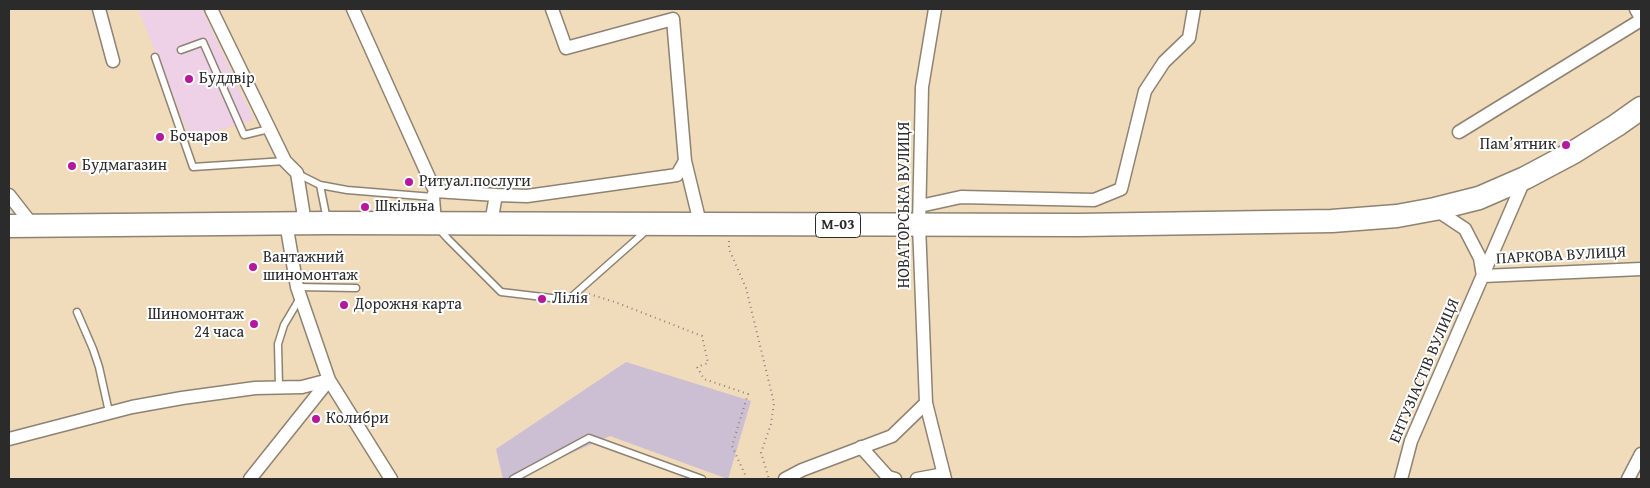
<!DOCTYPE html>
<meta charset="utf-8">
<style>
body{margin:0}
#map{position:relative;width:1650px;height:488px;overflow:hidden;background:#f0dbba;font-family:"Gentium Book Plus",serif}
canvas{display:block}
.frame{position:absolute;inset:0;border:10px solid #2b2b2b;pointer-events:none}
</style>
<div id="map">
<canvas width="1650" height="488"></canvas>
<div class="frame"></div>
</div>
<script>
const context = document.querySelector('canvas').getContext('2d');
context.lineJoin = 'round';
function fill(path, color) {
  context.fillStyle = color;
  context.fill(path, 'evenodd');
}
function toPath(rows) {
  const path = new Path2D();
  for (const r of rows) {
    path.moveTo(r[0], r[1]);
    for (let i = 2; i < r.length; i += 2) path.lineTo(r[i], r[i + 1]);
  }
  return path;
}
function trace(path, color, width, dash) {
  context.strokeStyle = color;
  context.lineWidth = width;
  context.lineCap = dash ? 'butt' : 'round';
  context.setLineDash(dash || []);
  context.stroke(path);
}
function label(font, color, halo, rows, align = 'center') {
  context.font = font + ' "Gentium Book Plus",serif';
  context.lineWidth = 4;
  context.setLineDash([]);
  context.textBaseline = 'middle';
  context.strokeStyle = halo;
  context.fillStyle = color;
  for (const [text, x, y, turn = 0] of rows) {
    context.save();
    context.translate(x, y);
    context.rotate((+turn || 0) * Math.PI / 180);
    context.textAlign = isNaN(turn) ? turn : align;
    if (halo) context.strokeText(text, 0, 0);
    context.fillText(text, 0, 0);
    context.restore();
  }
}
fill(toPath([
 [138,9,202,9,254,120,190,138]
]), '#eed0e7');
fill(toPath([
 [626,362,751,401,728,479,610,436,513,479,503,479,496,449]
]), '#ccbed3');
const lane = toPath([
 [181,50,203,42,244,135,269,129],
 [155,57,193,167,285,161],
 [298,174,320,185,347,190,433,197],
 [320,185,327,220],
 [438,228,448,239,501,292,568,300,647,230],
 [297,287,356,288],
 [77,312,93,349,99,367,109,412],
 [279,386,278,344,284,325,300,298],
 [513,479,589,438,702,479]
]);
const street = toPath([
 [99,9,113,61],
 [211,9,285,161,297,173,305,223],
 [353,9,435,191,433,197,435,223],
 [552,9,566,48,673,19,685,161,700,223],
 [1636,9,1641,18],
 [1459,132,1641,20],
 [435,191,496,195],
 [9,195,34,227],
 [920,206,961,197,1094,200,1121,189,1145,91,1164,62,1189,38,1194,9],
 [1435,209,1465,229,1480,258,1483,276,1641,269],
 [286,223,297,287,329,380,391,479],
 [491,223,496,195,527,196,677,175,685,161],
 [926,403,945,479],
 [9,439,132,407,182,398,255,388,302,387,329,380],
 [861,447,888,477,895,479],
 [250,479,329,380],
 [785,479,802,470,892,436,926,403,919,225,922,87,935,9],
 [917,479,944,474],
 [1401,479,1411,441,1525,178],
 [1628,479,1641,454]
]);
const highway = toPath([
 [9,226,328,223,1078,225,1332,221,1397,216,1435,209,1479,198,1525,178,1574,152,1617,125,1641,108]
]);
trace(lane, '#8e8372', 9);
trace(street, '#8e8372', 15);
trace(highway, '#8e8372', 25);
trace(toPath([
 [729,241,729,249,746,288,774,403,771,424,761,453,769,479],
 [589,294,615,302,702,336,708,363,697,367,704,379,748,394,732,446,747,479]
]), '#8e8372', 2, [1, 4]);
trace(lane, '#fff', 6);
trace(street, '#fff', 12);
trace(highway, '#fff', 22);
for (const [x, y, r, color] of [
 [189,79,5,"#b5179e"],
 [160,137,5,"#b5179e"],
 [1566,145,5,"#b5179e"],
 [72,166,5,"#b5179e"],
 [409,182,5,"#b5179e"],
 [365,207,5,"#b5179e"],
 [253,267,5,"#b5179e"],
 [542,299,5,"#b5179e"],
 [344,305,5,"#b5179e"],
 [254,324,5,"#b5179e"],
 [316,419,5,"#b5179e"]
]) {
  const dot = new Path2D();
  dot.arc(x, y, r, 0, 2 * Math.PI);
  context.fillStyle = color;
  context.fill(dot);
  trace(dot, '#fff', 2);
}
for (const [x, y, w] of [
 [838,225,45]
]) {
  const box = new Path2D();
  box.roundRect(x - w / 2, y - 12.5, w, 25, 4);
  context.fillStyle = '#fff';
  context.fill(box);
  trace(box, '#2b2b2b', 1);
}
label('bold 15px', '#2b2b2b', null, [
 ["М-03",838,225]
]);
label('16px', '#2b2b2b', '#fff', [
 ["Буддвір",199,79],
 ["Бочаров",170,137],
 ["Пам’ятник",1556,145,"right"],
 ["Будмагазин",82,166],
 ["Ритуал.послуги",419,182],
 ["Шкільна",375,207],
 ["Вантажний",263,258],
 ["шиномонтаж",263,276],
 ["Лілія",552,299],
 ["Дорожня карта",354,305],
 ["Шиномонтаж",244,315,"right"],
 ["24 часа",244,333,"right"],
 ["Колибри",326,419]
], 'left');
label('16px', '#2b2b2b', '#fff', [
 ["НОВАТОРСЬКА ВУЛИЦЯ",905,205,-90],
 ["ПАРКОВА ВУЛИЦЯ",1561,256,-3],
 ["ЕНТУЗІАСТІВ ВУЛИЦЯ",1425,371,-67]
]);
</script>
